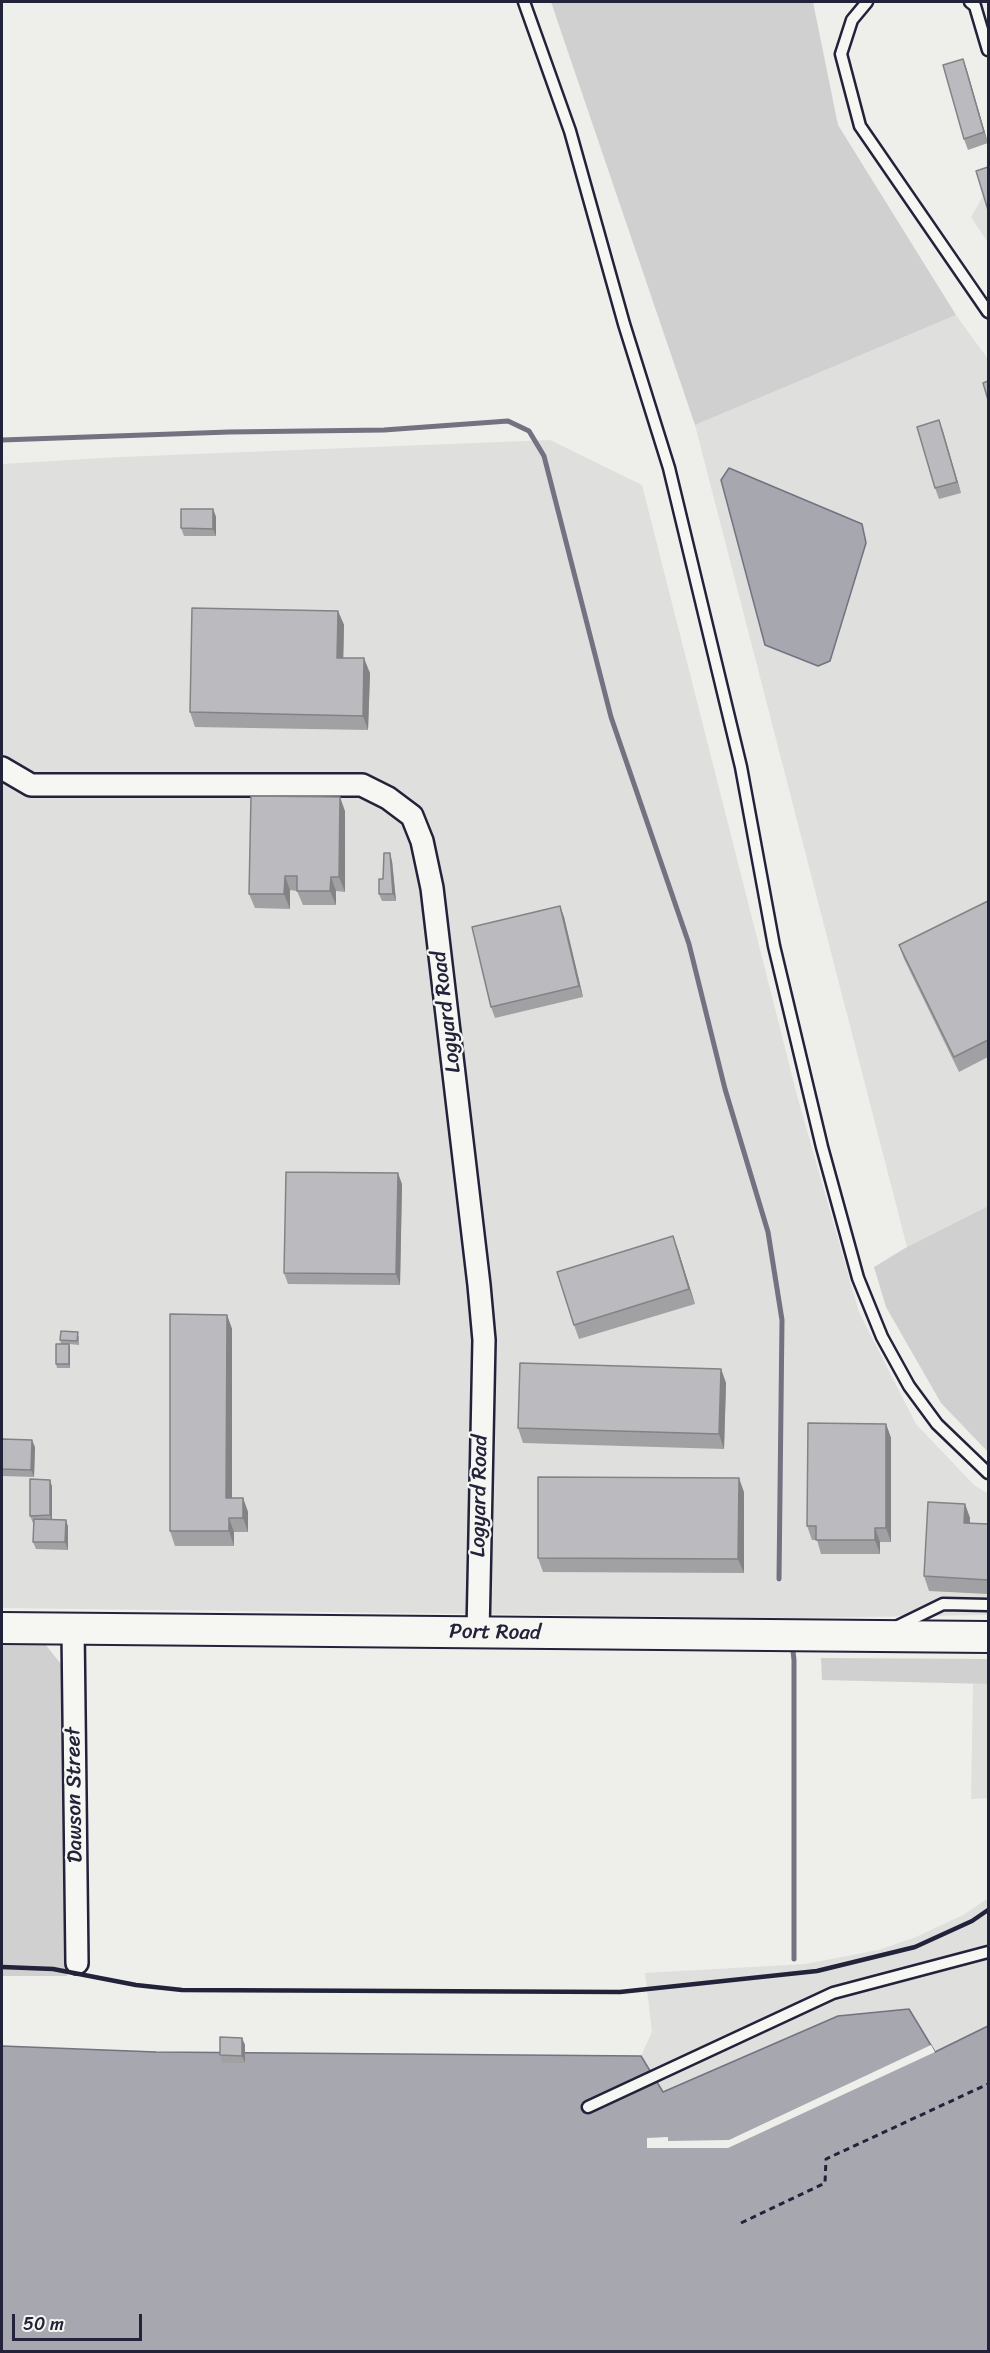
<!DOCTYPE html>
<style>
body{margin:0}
#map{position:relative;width:990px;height:2353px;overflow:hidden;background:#eeeeeb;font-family:Sriracha,sans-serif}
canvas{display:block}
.frame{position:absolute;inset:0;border:3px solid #22223b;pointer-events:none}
.scale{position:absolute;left:12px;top:2314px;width:130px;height:27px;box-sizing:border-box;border:3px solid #22223b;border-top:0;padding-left:8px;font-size:18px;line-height:21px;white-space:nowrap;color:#22223b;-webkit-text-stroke:4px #f6f6f2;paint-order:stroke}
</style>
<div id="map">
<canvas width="990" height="2353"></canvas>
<div class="frame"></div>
<div class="scale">50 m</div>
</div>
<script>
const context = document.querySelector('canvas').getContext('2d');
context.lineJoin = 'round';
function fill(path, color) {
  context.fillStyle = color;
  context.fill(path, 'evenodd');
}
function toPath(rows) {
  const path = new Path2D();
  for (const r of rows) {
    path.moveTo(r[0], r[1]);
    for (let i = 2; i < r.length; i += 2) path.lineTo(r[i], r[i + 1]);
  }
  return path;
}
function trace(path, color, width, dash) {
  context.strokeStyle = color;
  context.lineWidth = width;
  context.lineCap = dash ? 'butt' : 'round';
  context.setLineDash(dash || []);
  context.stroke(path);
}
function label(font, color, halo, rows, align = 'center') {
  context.font = font + ' Sriracha,sans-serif';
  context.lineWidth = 4.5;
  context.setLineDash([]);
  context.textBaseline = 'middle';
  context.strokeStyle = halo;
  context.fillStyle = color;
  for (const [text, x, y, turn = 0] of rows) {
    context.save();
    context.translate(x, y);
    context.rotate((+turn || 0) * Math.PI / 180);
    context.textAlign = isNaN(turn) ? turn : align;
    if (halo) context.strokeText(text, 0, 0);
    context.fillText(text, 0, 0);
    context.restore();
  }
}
fill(toPath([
 [988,187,988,243,971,217],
 [956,315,988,359,988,1206,907,1247,695,425],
 [550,440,642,485,798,1099,859,1312,916,1424,974,1485,988,1494,988,1615,796,1618,2,1608,2,464,120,457],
 [973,1684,988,1684,988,1798,971,1799],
 [988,1898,988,2026,935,2052,909,2009,838,2016,662,2092,641,2056,652,2032,645,1973,805,1964,878,1950,916,1937,965,1914]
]), '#dfdfde');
fill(toPath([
 [551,2,813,2,838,125,956,315,695,425],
 [988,1206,988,1452,941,1403,886,1307,874,1267,907,1247],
 [2,1644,45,1644,64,1668,67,1976,2,1976],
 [821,1658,988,1659,988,1684,822,1680]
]), '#d0d0d1');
const water = toPath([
 [729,468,862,524,866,543,830,661,818,666,765,645,721,480,729,468],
 [909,2009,935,2052,988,2026,988,2351,2,2351,2,2046,156,2052,641,2056,663,2092,838,2016,909,2009]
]);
fill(water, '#a7a7af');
trace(water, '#727281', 1.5);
fill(toPath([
 [931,2045,935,2052,728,2148,647,2148,647,2138,668,2137,668,2141,729,2140]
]), '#eeeeeb');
trace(toPath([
 [2,440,229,432,384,430,508,421,529,431,544,456,611,717,689,944,725,1089,768,1232,782,1320,779,1579],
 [793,1651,794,1660,794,1959]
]), '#727281', 5);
const lane = toPath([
 [524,2,570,131,624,324,669,468,741,767,774,946,822,1147,858,1278,882,1337,909,1386,937,1424,988,1473],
 [867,2,852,20,841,54,860,126,988,312],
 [970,2,975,6,988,50],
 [896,1627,943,1604,988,1605],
 [588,2107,833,1993,988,1952]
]);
const street = toPath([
 [2,768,31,785,362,785,388,798,412,816,422,841,432,888,479,1285,484,1340,478,1633],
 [73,1628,77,1963]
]);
const secondary = toPath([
 [2,1628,988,1637]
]);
trace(lane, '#22223b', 15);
trace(street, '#22223b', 26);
trace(secondary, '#22223b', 34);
trace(toPath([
 [741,2223,825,2183,826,2159,988,2084]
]), '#22223b', 3, [6, 4.5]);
trace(lane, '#f6f6f2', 10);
trace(street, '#f6f6f2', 21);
trace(secondary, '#f6f6f2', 30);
trace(toPath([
 [2,1967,53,1969,136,1985,182,1990,620,1992,817,1971,915,1947,972,1921,988,1910]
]), '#22223b', 4.5);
fill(toPath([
 [963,59,988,143,968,150,964,139],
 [939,420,961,493,939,499,935,488],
 [213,509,216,517,216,536,184,536,181,528],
 [338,611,344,625,343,658,370,673,368,730,195,727,190,712],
 [345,811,345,892,336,891,336,905,303,905,297,891,290,890,290,909,255,908,249,894],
 [392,861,396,901,382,901,379,894,383,879],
 [988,901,988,1057,959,1072,904,959,899,945],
 [560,906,564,917,583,997,495,1018,491,1007],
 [402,1184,400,1285,288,1284,284,1273],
 [678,1250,695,1304,579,1339,574,1325],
 [227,1315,232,1329,232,1498,243,1498,248,1512,248,1532,234,1532,234,1546,175,1546,170,1531],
 [79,1336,79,1345,69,1344,70,1348,70,1368,57,1368,56,1364,61,1344,60,1340],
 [721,1369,726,1383,724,1449,523,1443,518,1428],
 [886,1424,891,1438,891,1542,880,1542,880,1554,821,1554,817,1540,812,1540,807,1526],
 [2,1439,35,1447,34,1477,2,1476],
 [50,1480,52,1487,52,1519,66,1520,68,1527,68,1550,36,1549,33,1542,34,1523,33,1523,30,1516],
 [744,1492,744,1573,543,1572,538,1558],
 [965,1504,970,1518,970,1523,988,1524,988,1594,929,1591,924,1576],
 [242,2038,245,2045,245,2063,222,2063,220,2055]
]), '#a1a1a4');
fill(toPath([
 [963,59,967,70,988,143,984,132],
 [939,420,943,431,961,493,957,482],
 [213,509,216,517,216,536,213,529],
 [338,611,344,625,343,672,337,658],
 [364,658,370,673,368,730,363,716],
 [340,797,345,811,345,892,339,877],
 [390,853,392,861,396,901,393,894],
 [285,876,290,890,290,909,284,894],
 [331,877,336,891,336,905,330,891],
 [560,906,564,917,583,997,579,986],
 [398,1173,402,1184,400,1285,396,1274],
 [673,1236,678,1250,695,1304,689,1289],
 [227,1315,232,1329,232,1512,226,1498],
 [69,1344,70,1348,70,1368,69,1364],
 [721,1369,726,1383,724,1449,719,1434],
 [886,1424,891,1438,891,1542,886,1528],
 [32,1440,35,1447,34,1477,31,1470],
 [739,1478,744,1492,744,1573,738,1559],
 [50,1480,52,1487,52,1523,50,1515],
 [243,1498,248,1512,248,1532,243,1518],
 [965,1504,970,1518,969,1537,964,1523],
 [229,1518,234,1532,234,1546,229,1531],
 [66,1520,68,1527,68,1550,65,1542],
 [875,1528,880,1542,880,1554,875,1540],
 [242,2038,245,2045,245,2063,242,2056]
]), '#838386');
const building = toPath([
 [963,59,984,132,964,139,943,65,963,59],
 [988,167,988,210,976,171,988,167],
 [988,381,988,400,983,383,988,381],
 [939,420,957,482,935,488,917,427,939,420],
 [181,509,213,509,213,529,181,528,181,509],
 [192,608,338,611,337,658,364,658,363,716,190,712,192,608],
 [251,796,340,797,339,877,331,877,330,891,297,891,297,876,285,876,284,894,249,894,251,796],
 [384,853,390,853,393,894,379,894,379,879,383,879,384,853],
 [988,901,988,1040,954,1057,899,945,988,901],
 [560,906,579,986,491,1007,472,927,560,906],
 [286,1172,398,1173,396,1274,284,1273,286,1172],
 [673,1236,689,1289,574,1325,557,1272,673,1236],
 [170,1314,227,1315,226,1498,243,1498,243,1518,229,1518,229,1531,170,1531,170,1314],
 [61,1331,78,1332,77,1341,60,1340,61,1331],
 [56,1344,69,1344,69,1364,56,1364,56,1344],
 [520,1363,721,1369,719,1434,518,1428,520,1363],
 [808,1423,886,1424,886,1528,875,1528,875,1540,816,1540,816,1526,807,1526,808,1423],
 [2,1439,32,1440,31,1470,2,1469,2,1439],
 [538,1477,739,1478,738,1559,538,1558,538,1477],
 [30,1479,50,1480,50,1515,30,1516,30,1479],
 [928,1502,965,1504,964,1523,988,1524,988,1580,924,1576,928,1502],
 [34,1519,66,1520,65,1542,33,1542,34,1519],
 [220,2037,242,2038,242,2056,220,2055,220,2037]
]);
fill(building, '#bbbbbf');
trace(building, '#838386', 1.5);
label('21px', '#22223b', '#f6f6f2', [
 ["Logyard Road",447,1012,-97],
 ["Logyard Road",480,1496,-89],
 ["Port Road",495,1633,1],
 ["Dawson Street",75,1795,-91]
]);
</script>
